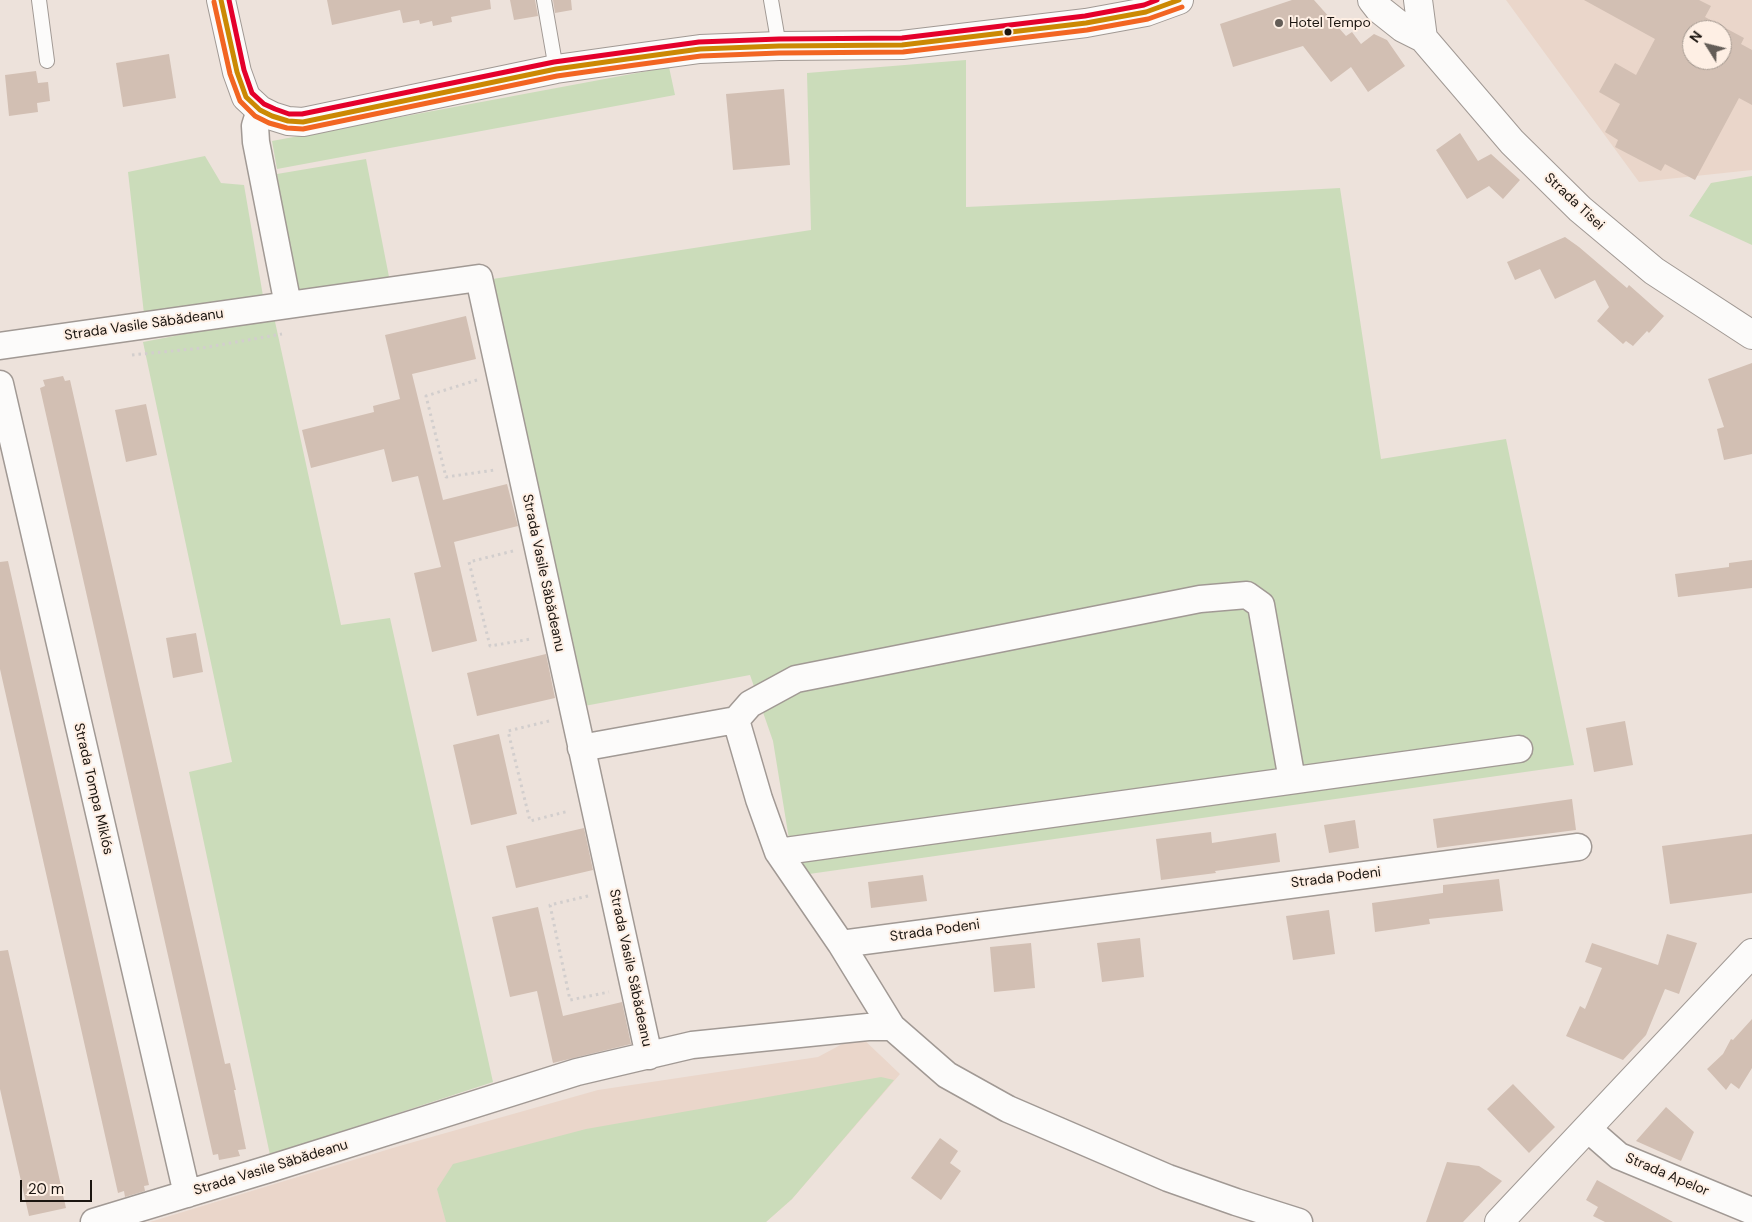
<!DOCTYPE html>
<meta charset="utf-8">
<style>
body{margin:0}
#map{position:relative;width:1752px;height:1222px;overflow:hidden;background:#ede2db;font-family:"DM Sans",sans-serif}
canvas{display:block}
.north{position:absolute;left:1682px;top:20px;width:50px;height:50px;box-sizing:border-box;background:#feefe4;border:1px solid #a3988f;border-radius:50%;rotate:306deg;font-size:14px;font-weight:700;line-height:20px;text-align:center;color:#1b1510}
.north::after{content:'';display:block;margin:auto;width:18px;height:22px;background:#645d57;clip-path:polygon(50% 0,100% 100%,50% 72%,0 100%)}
.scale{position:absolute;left:20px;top:1180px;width:72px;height:22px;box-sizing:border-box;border:2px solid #1b1510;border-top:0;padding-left:6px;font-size:15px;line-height:18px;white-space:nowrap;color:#1b1510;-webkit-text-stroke:4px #feefe4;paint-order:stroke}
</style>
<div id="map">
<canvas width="1752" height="1222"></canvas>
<div class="north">N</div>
<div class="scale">20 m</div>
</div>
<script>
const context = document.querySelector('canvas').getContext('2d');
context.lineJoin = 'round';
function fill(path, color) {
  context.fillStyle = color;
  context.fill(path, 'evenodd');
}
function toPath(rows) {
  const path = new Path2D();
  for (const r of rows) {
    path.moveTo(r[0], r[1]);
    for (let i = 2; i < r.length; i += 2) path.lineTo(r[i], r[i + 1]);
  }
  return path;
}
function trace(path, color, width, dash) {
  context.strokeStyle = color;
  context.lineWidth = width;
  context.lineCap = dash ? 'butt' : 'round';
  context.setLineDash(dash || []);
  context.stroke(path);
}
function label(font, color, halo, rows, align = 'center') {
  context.font = font + ' "DM Sans",sans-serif';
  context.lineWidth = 4;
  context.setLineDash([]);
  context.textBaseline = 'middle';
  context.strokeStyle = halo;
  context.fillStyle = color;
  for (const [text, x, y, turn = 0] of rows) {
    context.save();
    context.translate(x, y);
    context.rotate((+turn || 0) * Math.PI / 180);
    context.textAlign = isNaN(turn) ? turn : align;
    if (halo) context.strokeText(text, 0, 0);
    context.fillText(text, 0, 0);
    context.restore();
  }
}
fill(toPath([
 [1506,0,1752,0,1752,170,1639,182],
 [1692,30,1722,30,1722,60,1692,60],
 [859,1035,900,1074,792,1199,766,1222,150,1222,396,1147,598,1090,818,1057]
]), '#ead6ca');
fill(toPath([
 [966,60,966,207,1097,201,1340,188,1381,459,1506,439,1574,765,795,876,773,741,750,675,579,707,486,280,811,230,807,73],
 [669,67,675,95,277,169,272,141],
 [205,156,221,183,244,185,263,296,144,314,128,172],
 [366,159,390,282,296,295,277,174],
 [1752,176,1752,245,1689,216,1711,183],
 [274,317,341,625,390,618,493,1082,270,1155,189,772,232,762,143,342],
 [881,1077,894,1080,792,1199,766,1222,446,1222,437,1189,453,1164,586,1129]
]), '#cbdcba');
fill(toPath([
 [327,0,490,0,491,9,451,17,452,22,433,26,432,21,420,24,419,20,403,23,400,10,332,25],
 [510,0,535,0,538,16,514,20],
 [553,0,571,0,572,10,555,13],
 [1292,0,1314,0,1346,36,1352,32,1361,44,1374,34,1387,40,1405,66,1368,92,1351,67,1331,82,1303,46,1233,67,1220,24],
 [1584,0,1699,0,1711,6,1705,17,1744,38,1741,44,1752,50,1752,105,1739,98,1695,180,1665,164,1661,171,1615,147,1618,140,1605,132,1620,104,1599,92,1615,63,1636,75,1655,39],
 [1692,30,1722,30,1722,60,1692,60],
 [169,54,176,98,123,107,116,63],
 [36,71,38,83,48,82,50,101,37,103,38,112,9,116,5,75],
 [784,89,790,165,733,170,726,94],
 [1460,133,1478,161,1491,154,1520,180,1503,199,1489,186,1467,199,1436,150],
 [1565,237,1579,247,1627,288,1629,285,1664,316,1649,333,1647,331,1633,346,1626,341,1623,344,1597,321,1609,307,1595,280,1555,299,1540,269,1515,280,1507,262],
 [466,316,476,359,412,374,443,500,507,484,518,526,454,542,477,641,432,652,414,573,441,567,418,476,392,482,384,449,311,468,302,430,374,412,373,406,400,399,385,335],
 [1752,363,1752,454,1724,460,1717,429,1724,427,1708,379],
 [63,376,65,381,70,380,225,1064,230,1063,236,1090,234,1090,246,1149,238,1150,240,1156,219,1160,218,1154,213,1155,40,388,45,386,43,380],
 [146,404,157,455,126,462,115,410],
 [1752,560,1752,588,1678,597,1675,574,1729,567,1729,563],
 [8,561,149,1185,144,1186,145,1191,125,1197,124,1191,118,1193,0,669,0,562],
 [196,633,203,672,173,678,166,638],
 [546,654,555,698,477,716,467,673],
 [1625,721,1633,765,1594,772,1586,728],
 [499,734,517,814,471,825,453,745],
 [1572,799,1576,830,1437,848,1433,819],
 [1355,820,1359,848,1329,853,1324,825],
 [584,828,593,870,516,888,506,846],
 [1211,832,1212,843,1276,833,1280,862,1215,871,1216,873,1161,880,1156,839],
 [1752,834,1752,893,1670,904,1662,846],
 [923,875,927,901,871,908,868,882],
 [1499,879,1503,911,1429,919,1430,924,1375,932,1372,903,1443,893,1443,885],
 [538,907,563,1016,622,1002,631,1044,553,1063,537,991,510,997,492,917],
 [1329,910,1335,954,1293,960,1286,916],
 [1667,934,1697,943,1679,994,1665,989,1646,1035,1623,1060,1566,1036,1580,1006,1585,1009,1602,968,1585,962,1592,943,1658,965],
 [1140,938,1144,977,1102,982,1097,943],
 [1031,943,1035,988,994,992,990,947],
 [8,950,66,1208,29,1216,0,1089,0,951],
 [1752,1019,1752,1068,1739,1089,1731,1083,1726,1090,1707,1069,1723,1054,1731,1039,1733,1040],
 [1513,1084,1555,1127,1529,1153,1487,1109],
 [1666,1107,1694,1132,1681,1161,1636,1141],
 [940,1138,958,1151,950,1163,961,1171,941,1200,911,1178],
 [1447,1162,1479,1166,1502,1181,1463,1222,1426,1222],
 [1597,1180,1673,1222,1605,1222,1593,1216,1598,1207,1586,1200]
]), '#d2bfb3');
const lane = toPath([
 [39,0,47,61],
 [544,0,556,69],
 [771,0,779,46]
]);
const street = toPath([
 [260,110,255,126,256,142,288,305],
 [0,346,479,278,649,1056],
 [0,384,187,1194],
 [581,748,736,720],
 [778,852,1519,749],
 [841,944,778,852,759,799,736,720,750,704,796,679,1200,599,1247,595,1261,605,1292,780],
 [1588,1129,1619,1156,1752,1211],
 [94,1222,272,1168,577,1072,692,1045,868,1027,892,1027],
 [1299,1222,1236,1202,1168,1178,1008,1109,947,1075,892,1027,841,944,1578,847]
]);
const secondary = toPath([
 [1372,0,1379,9,1403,28,1423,38,1512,142,1580,209,1654,271,1752,335],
 [1418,0,1423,38],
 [1499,1222,1752,953]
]);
const primary = toPath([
 [221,0,237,72,246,97,260,110,272,116,288,121,303,122,556,69,627,59,700,49,779,46,902,45,1086,23,1146,12,1179,0]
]);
trace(lane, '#a19994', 16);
trace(street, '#a19994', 29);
trace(secondary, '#a19994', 30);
trace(primary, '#a19994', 30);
trace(toPath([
 [132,355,202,348,282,334],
 [477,380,426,396,446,477,495,470],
 [513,551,469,562,490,646,531,639],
 [549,721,508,731,530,821,569,811],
 [588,896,550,905,570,1000,609,992]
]), '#d2cecd', 3, [2.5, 4]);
trace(lane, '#fcfbfa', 14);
trace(street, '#fcfbfa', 26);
trace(secondary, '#fcfbfa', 28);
trace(primary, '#fcfbfa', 28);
trace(toPath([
 [221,0,237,72,246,97,260,110,272,116,288,121,303,122,556,69,627,59,700,49,779,46,902,45,1086,23,1146,12,1179,0]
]), '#cb8903', 5);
trace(toPath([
 [214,2,230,74,240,101,255,116,269,123,287,128,303,129,557,76,628,66,701,56,779,53,903,52,1087,30,1148,19,1182,7]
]), '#f26522', 5);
trace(toPath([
 [229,0,244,70,252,93,264,104,275,109,289,114,302,114,554,62,699,42,779,39,902,38,1085,16,1144,5,1157,0]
]), '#e4002b', 5);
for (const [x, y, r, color] of [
 [1279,23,5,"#645d57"],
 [1008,32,4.5,"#1b1510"]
]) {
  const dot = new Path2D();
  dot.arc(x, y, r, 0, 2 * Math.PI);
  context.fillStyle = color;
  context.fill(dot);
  trace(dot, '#feefe4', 2);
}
label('14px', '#1b1510', '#feefe4', [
 ["Hotel Tempo",1289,23]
], 'left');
label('14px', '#1b1510', '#feefe4', [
 ["Strada Tisei",1574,202,43],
 ["Strada Vasile Săbădeanu",144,325,-8],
 ["Strada Vasile Săbădeanu",543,573,78],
 ["Strada Tompa Miklós",93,789,77],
 ["Strada Podeni",1336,878,-7],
 ["Strada Podeni",935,931,-8],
 ["Strada Vasile Săbădeanu",630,968,78],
 ["Strada Vasile Săbădeanu",271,1168,-17],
 ["Strada Apelor",1667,1175,23]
]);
</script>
